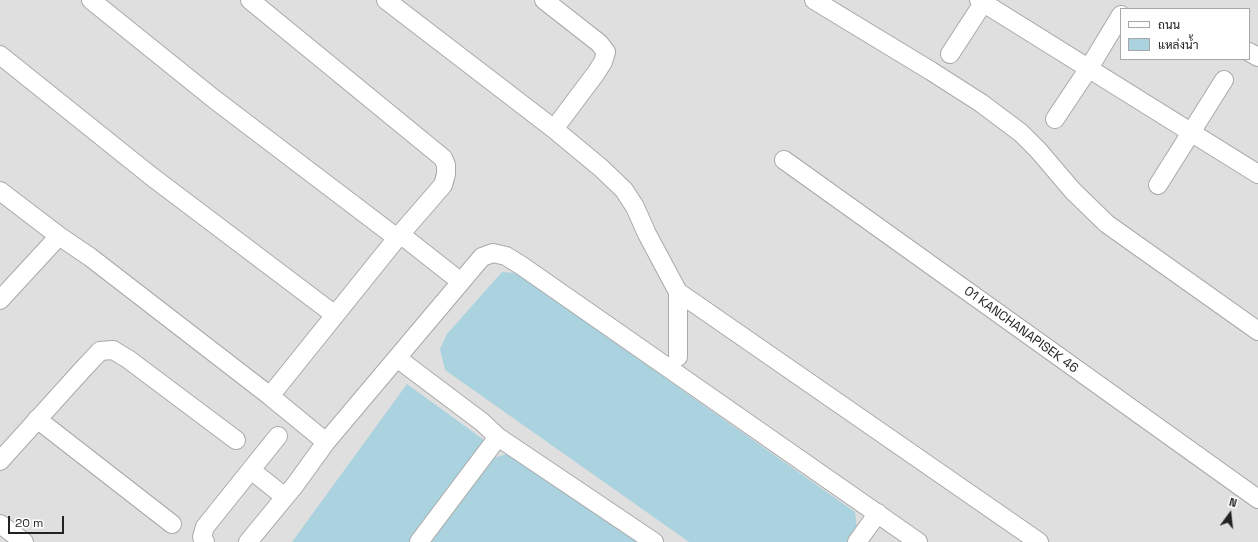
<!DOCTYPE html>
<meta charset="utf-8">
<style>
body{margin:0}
#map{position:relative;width:1258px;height:542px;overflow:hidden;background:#f2efe9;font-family:"Space Grotesk",Sarabun,sans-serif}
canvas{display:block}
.legend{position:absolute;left:1120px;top:8px;width:130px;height:52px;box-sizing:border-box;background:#fff;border:1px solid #a7a7a7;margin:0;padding:5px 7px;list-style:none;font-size:12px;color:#222}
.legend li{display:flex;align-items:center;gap:8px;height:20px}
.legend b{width:20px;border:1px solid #a7a7a7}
.north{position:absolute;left:1210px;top:494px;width:40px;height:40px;-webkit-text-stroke:3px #fff;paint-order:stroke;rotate:15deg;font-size:11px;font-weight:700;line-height:16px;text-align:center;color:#222}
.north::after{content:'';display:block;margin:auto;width:14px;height:18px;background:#222;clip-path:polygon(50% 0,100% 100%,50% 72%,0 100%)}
.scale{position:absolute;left:8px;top:516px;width:56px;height:18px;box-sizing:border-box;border:2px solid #222;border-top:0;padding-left:5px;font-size:12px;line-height:14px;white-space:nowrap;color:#222;-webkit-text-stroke:3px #fff;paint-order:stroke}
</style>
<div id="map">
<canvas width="1258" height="542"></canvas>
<ul class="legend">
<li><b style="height:5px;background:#fff"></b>ถนน</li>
<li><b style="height:11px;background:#aad3df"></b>แหล่งน้ำ</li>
</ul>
<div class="north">N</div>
<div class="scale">20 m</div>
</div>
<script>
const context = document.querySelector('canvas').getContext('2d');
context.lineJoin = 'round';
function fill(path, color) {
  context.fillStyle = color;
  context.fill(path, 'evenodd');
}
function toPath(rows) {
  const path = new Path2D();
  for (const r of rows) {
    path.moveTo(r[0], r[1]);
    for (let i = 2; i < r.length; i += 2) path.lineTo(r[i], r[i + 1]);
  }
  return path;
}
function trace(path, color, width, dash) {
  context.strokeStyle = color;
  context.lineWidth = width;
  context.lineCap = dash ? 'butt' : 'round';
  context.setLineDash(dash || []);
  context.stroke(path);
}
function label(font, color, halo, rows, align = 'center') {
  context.font = font + ' "Space Grotesk",sans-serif';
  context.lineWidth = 3;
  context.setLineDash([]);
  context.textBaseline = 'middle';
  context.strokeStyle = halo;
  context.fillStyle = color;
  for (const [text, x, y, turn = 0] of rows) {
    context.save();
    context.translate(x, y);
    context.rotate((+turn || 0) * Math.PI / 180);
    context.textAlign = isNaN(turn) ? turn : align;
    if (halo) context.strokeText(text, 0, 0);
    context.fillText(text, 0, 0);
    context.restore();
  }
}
fill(toPath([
 [0,0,1258,0,1258,542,0,542],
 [1121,9,1249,9,1249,59,1121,59]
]), '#e0dfdf');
fill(toPath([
 [502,272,516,273,855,512,857,529,849,542,689,542,445,370,440,349,447,334],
 [407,384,484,440,409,542,292,542],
 [510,453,640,542,431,542,490,459]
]), '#aad3df');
const minor = toPath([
 [91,0,214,99,397,238],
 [250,0,443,158,446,165,446,174,443,185,397,238,270,396],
 [386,0,554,129,601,168,624,190,635,207,647,234,678,292,1039,542],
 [544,0,599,43,606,52,603,62,596,73,554,129],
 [814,0,931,71,981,103,1021,133,1038,150,1073,191,1107,224,1258,331],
 [979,0,1258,174],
 [1249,52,1258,57],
 [950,54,985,0],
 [0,55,151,176,335,315],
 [1055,119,1089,68,1121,15],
 [784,160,1258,499],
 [1158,185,1224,80],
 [0,191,59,236,90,257,270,396,326,442,482,257,493,253,506,256,522,266,918,542],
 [400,234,461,282],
 [678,292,678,357],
 [0,300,59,236],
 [397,358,482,422,498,437,654,542],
 [37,419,172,524],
 [0,461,84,368,100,351,113,350,128,359,236,440],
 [251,470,285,497],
 [0,524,24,542],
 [205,542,202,537,205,527,278,436],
 [248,542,295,485,326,442],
 [419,542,498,437],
 [857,542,878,513]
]);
trace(minor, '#a9a9a9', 20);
trace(minor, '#fff', 18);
label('13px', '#222', '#fff', [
 ["01 KANCHANAPISEK 46",1021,330,36]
]);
</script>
